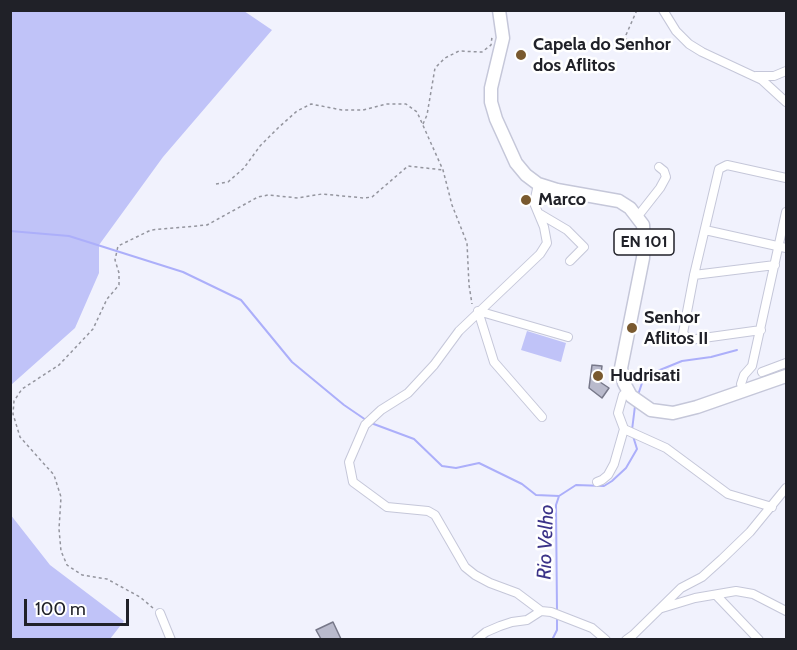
<!DOCTYPE html>
<style>
body{margin:0}
#map{position:relative;width:797px;height:650px;overflow:hidden;background:#f1f2fd;font-family:Cabin,sans-serif}
canvas{display:block}
.frame{position:absolute;inset:0;border:12px solid #202128;pointer-events:none}
.scale{position:absolute;left:24px;top:599px;width:105px;height:27px;box-sizing:border-box;border:3px solid #202128;border-top:0;padding-left:8px;font-size:18px;line-height:21px;white-space:nowrap;color:#202128;-webkit-text-stroke:4px #fff;paint-order:stroke}
</style>
<div id="map">
<canvas width="797" height="650"></canvas>
<div class="frame"></div>
<div class="scale">100 m</div>
</div>
<script>
const context = document.querySelector('canvas').getContext('2d');
context.lineJoin = 'round';
function fill(path, color) {
  context.fillStyle = color;
  context.fill(path, 'evenodd');
}
function toPath(rows) {
  const path = new Path2D();
  for (const r of rows) {
    path.moveTo(r[0], r[1]);
    for (let i = 2; i < r.length; i += 2) path.lineTo(r[i], r[i + 1]);
  }
  return path;
}
function trace(path, color, width, dash) {
  context.strokeStyle = color;
  context.lineWidth = width;
  context.lineCap = dash ? 'butt' : 'round';
  context.setLineDash(dash || []);
  context.stroke(path);
}
function label(font, color, halo, rows, align = 'center') {
  context.font = font + ' Cabin,sans-serif';
  context.lineWidth = 5;
  context.setLineDash([]);
  context.textBaseline = 'middle';
  context.strokeStyle = halo;
  context.fillStyle = color;
  for (const [text, x, y, turn = 0] of rows) {
    context.save();
    context.translate(x, y);
    context.rotate((+turn || 0) * Math.PI / 180);
    context.textAlign = isNaN(turn) ? turn : align;
    if (halo) context.strokeText(text, 0, 0);
    context.fillText(text, 0, 0);
    context.restore();
  }
}
fill(toPath([
 [11,10,244,11,272,30,163,157,99,245,99,273,75,328,11,385],
 [527,331,566,343,561,362,521,350],
 [10,514,50,565,124,621,110,639,11,639]
]), '#c0c3f8');
trace(toPath([
 [10,231,69,236,183,272,241,300,292,362,344,405,366,420],
 [638,395,642,383,655,372,682,361,711,357,737,350],
 [371,423,414,439,442,466,456,468,479,463,522,484,536,495,559,496],
 [632,430,635,406],
 [557,611,556,505,559,496,576,485,604,486,612,481,626,468,637,449,633,436],
 [552,640,557,630,557,616]
]), '#acaffa', 2);
const building = toPath([
 [592,365,602,366,600,382,609,388,602,398,589,388,592,365],
 [333,622,341,639,321,639,316,630,333,622]
]);
fill(building, '#b9bacc');
trace(building, '#777889', 1.5);
const street = toPath([
 [663,10,676,31,689,44,702,52,762,80,786,102],
 [756,76,774,76,786,71],
 [538,184,534,203,544,227,547,243,540,254,459,331,434,365,408,393,381,410,365,425,349,462,353,482,387,507,428,511,435,515,465,567,475,575,490,583,517,593,541,611,551,612,592,628,606,640],
 [540,214,567,230,584,247,570,261],
 [638,216,660,188,666,177,664,171,659,167],
 [705,230,786,248],
 [694,275,775,265],
 [478,311,494,362,542,417],
 [478,311,568,337],
 [761,330,689,340,683,333,694,275,719,169,727,165,786,178],
 [762,372,786,363],
 [743,391,741,384,744,375,752,366,786,212],
 [627,392,623,395,618,413,624,429,666,448,728,494,772,507],
 [597,482,602,480,608,475,614,464,624,429],
 [716,595,759,640],
 [662,608,695,598,736,591,753,594,786,611],
 [160,613,171,640],
 [476,640,486,632,500,626,512,622,527,620,541,611],
 [626,640,633,635,681,588,702,577,722,559,750,532,786,488]
]);
const primary = toPath([
 [499,10,503,38,491,88,491,102,496,119,516,163,526,175,538,184,557,190,619,201,630,208,643,225,644,241,643,258,621,368,624,383,631,396,651,410,673,413,697,407,786,376]
]);
trace(street, '#c5c7d9', 10);
trace(primary, '#c5c7d9', 15);
trace(toPath([
 [627,47,626,35,637,10],
 [423,124,427,115,435,68,445,58,459,51,482,52,491,45,492,37],
 [216,184,228,182,244,168,260,146,278,128,297,111,311,104,342,110,363,110,386,104,406,104,417,112,443,170,452,205,467,243,469,285,472,304],
 [153,608,140,597,107,579,82,575,67,565,61,551,59,529,61,497,54,475,20,437,13,414,14,401,22,389,59,365,93,329,107,299,119,285,119,273,115,260,118,246,151,230,207,225,258,197,268,195,298,198,322,194,364,198,372,197,408,166,443,170]
]), '#94959e', 1.5, [3, 3]);
trace(street, '#fff', 8);
trace(primary, '#fff', 12);
for (const [x, y, r, color] of [
 [521,55,6,"#79592f"],
 [526,200,6,"#79592f"],
 [632,328,6,"#79592f"],
 [598,376,6,"#79592f"]
]) {
  const dot = new Path2D();
  dot.arc(x, y, r, 0, 2 * Math.PI);
  context.fillStyle = color;
  context.fill(dot);
  trace(dot, '#fff', 2);
}
for (const [x, y, w] of [
 [644,242,60]
]) {
  const box = new Path2D();
  box.roundRect(x - w / 2, y - 13, w, 26, 4.5);
  context.fillStyle = '#fff';
  context.fill(box);
  trace(box, '#202128', 1.5);
}
label('bold 16px', '#202128', null, [
 ["EN 101",644,242]
]);
label('bold 18px', '#202128', '#fff', [
 ["Capela do Senhor",533,45],
 ["dos Aflitos",533,66],
 ["Marco",538,200],
 ["Senhor",644,318],
 ["Aflitos II",644,339],
 ["Hudrisati",610,376]
], 'left');
label('italic 20px', '#3b3388', '#fff', [
 ["Rio Velho",546,542,-88]
]);
</script>
